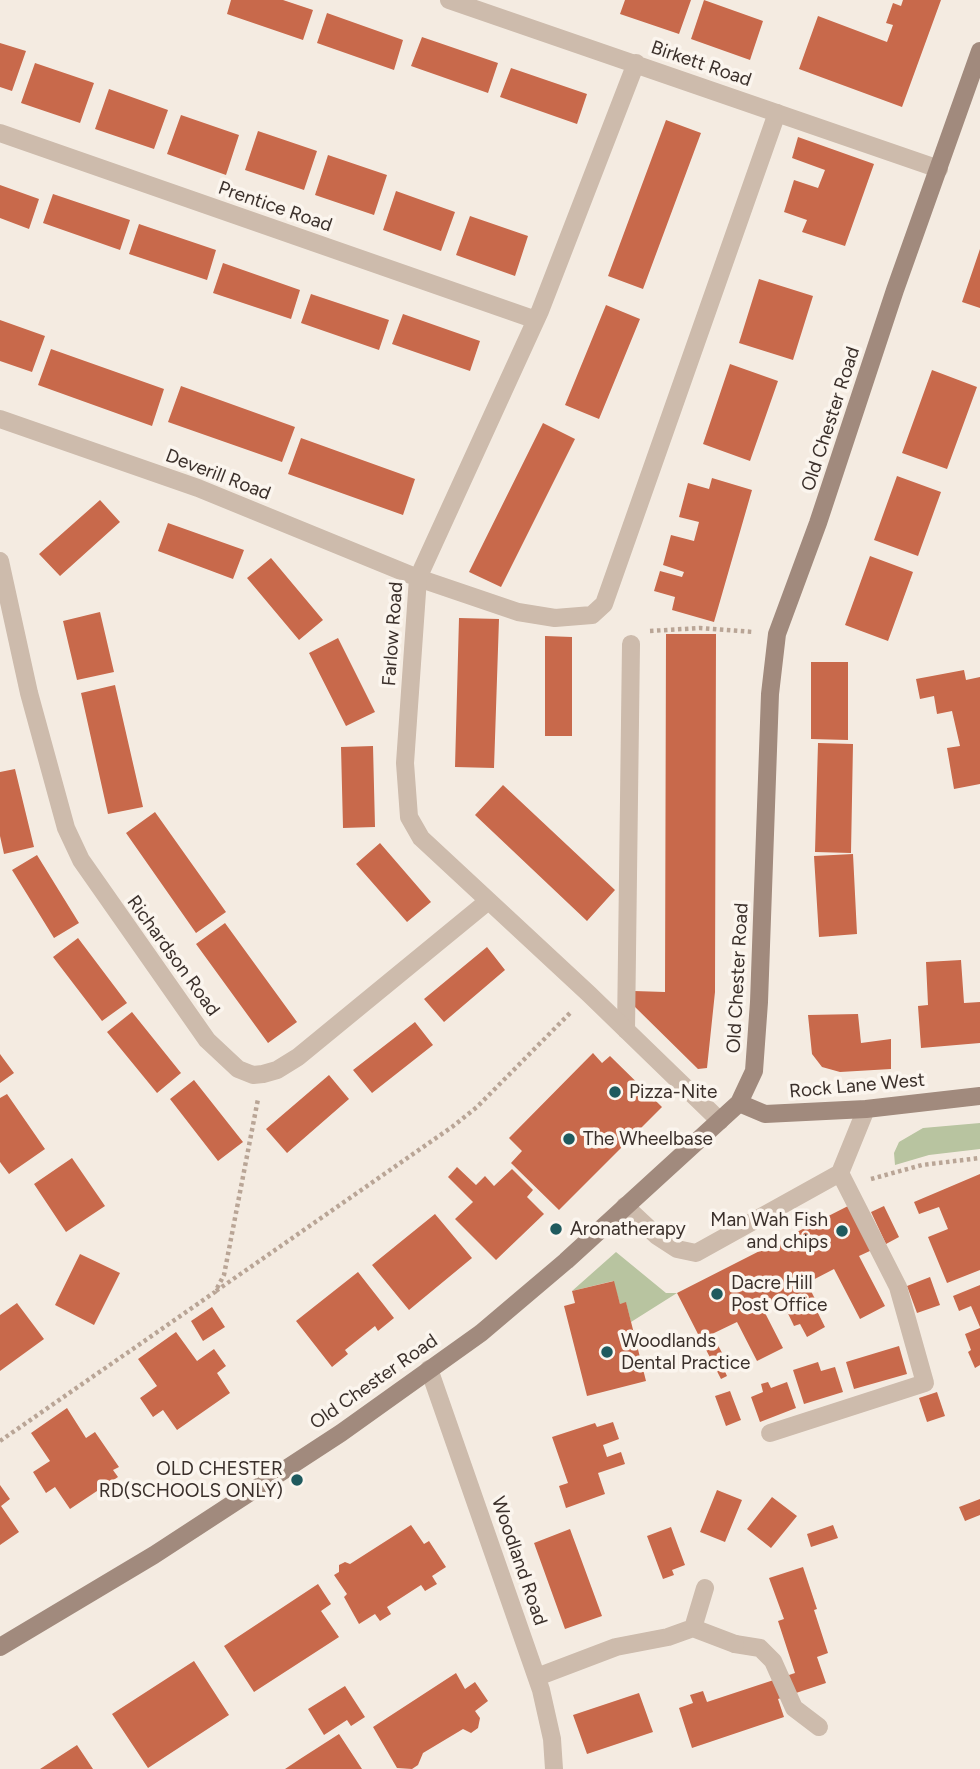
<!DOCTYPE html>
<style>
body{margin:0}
canvas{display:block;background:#f4ebe1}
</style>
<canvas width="980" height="1769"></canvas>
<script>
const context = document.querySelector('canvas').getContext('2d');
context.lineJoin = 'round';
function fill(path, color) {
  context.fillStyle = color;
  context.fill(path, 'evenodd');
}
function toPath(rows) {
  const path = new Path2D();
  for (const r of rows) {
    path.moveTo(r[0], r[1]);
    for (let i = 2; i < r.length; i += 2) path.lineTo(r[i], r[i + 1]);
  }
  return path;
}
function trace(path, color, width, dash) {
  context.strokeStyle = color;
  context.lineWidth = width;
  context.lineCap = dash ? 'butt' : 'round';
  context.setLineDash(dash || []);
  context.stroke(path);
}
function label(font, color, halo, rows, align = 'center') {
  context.font = font + ' Figtree,sans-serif';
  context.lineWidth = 7;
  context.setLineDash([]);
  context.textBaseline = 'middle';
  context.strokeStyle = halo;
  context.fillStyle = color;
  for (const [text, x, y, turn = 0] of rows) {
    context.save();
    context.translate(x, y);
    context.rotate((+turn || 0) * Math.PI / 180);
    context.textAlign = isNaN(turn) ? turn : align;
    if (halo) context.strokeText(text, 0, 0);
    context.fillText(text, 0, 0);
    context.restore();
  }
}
fill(toPath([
 [980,1123,980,1149,929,1155,895,1165,894,1153,899,1142,923,1128],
 [616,1252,666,1293,677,1293,631,1322,626,1303,620,1304,613,1281,572,1291]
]), '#b8c4a0');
fill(toPath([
 [231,0,283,0,313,10,303,40,227,14],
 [625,0,691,0,679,34,620,14],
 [704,0,763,21,750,60,691,39],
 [903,0,941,0,902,107,799,69,818,16,887,42,893,25,886,23,893,3,901,6],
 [327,13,403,40,394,70,317,43],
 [422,37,498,63,488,93,411,66],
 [0,43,26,51,12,91,0,87],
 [35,63,94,83,80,123,21,103],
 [511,68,587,94,577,124,500,97],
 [109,89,168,110,154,149,95,129],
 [181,115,239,135,226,175,167,154],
 [666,120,701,133,643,289,608,276],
 [258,131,317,151,304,190,245,170],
 [798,137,874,164,845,246,802,232,807,220,784,212,794,180,818,188,825,170,792,158],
 [328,155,387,175,374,215,315,195],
 [0,185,39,199,29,229,0,218],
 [396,191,455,212,441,251,383,230],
 [53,194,130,220,120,250,43,223],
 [470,216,528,236,515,276,456,255],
 [139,224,216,250,207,280,129,254],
 [980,249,980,308,962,302],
 [223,263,300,290,291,319,213,293],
 [759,279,813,296,793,360,739,343],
 [311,294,389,320,379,350,301,323],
 [606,305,640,319,599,419,565,405],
 [403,314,480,341,470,371,392,344],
 [0,320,45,336,32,372,0,361],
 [51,349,164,389,152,426,38,385],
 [730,364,778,381,750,461,703,444],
 [932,370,977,387,947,469,902,453],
 [181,386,295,427,282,462,168,422],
 [543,423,575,439,501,587,469,572],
 [301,438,415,479,403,515,288,474],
 [897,476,941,492,918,556,874,540],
 [712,478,752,490,714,622,672,610,675,597,654,591,660,571,682,577,684,572,663,565,671,535,694,541,699,522,679,517,688,483,709,489],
 [100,500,120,522,60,576,39,554],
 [168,523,244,550,233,579,158,551],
 [870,556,913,572,888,641,845,625],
 [271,558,323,620,299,640,247,578],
 [100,612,114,672,77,680,63,621],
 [459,618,499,619,494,768,455,767],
 [666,634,716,634,715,992,707,1068,698,1069,634,1006,634,991,665,992],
 [545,636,572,637,572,736,545,736],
 [338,638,375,712,346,726,309,653],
 [811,662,848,662,848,740,811,739],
 [964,670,966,680,980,677,980,784,954,789,947,748,960,746,952,711,937,714,934,696,920,699,916,679],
 [115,685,143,807,108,814,81,693],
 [818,743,853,744,851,853,815,852],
 [373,746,375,827,343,828,341,747],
 [15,769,34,847,4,854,0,836,0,772],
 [503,785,615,890,587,921,475,815],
 [155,812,226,912,196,933,126,833],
 [380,843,431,902,407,922,356,864],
 [853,854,857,934,819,937,814,856],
 [37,855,79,923,54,938,12,870],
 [225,923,297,1022,268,1043,196,944],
 [78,938,127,1003,102,1021,53,957],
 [487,947,505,970,444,1022,424,999],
 [961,960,964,1003,980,1002,980,1043,921,1048,918,1006,928,1005,926,962],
 [132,1012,181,1073,157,1093,107,1032],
 [858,1014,861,1043,891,1039,891,1069,840,1072,822,1067,812,1054,808,1015],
 [415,1022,433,1045,372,1093,353,1070],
 [593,1053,602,1063,610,1056,662,1107,559,1210,511,1163,522,1151,509,1138],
 [0,1054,14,1073,0,1083],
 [329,1075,349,1099,287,1153,266,1129],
 [194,1080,243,1142,218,1161,170,1099],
 [7,1094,45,1149,9,1174,0,1162,0,1098],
 [72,1158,105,1206,66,1232,34,1184],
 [457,1167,476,1185,485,1176,494,1186,512,1169,533,1190,527,1197,544,1214,496,1260,455,1219,473,1202,448,1177],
 [980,1174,980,1270,947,1283,928,1237,948,1229,939,1207,919,1214,914,1202],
 [850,1205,872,1250,859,1256,885,1306,860,1319,834,1269,807,1283,821,1311,818,1313,825,1327,807,1337,800,1324,794,1326,781,1299,763,1309,783,1348,757,1361,737,1322,712,1334,728,1364,723,1367,727,1376,721,1379,677,1293],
 [884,1206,899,1237,886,1244,871,1212],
 [435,1214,472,1258,409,1310,372,1265],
 [80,1254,120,1273,94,1325,55,1305],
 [358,1272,394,1318,378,1331,375,1326,345,1350,348,1354,332,1367,296,1321],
 [930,1277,940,1305,917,1313,907,1286],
 [614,1281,620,1304,626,1302,646,1381,587,1396,564,1306,575,1303,572,1291],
 [980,1285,980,1327,971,1306,959,1311,953,1296],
 [17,1303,44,1339,0,1371,0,1315],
 [212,1307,225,1327,203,1341,191,1321],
 [980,1328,980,1365,975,1368,968,1352,971,1350,965,1334],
 [176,1332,197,1361,214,1349,226,1366,217,1373,230,1393,177,1430,163,1410,153,1417,140,1398,157,1386,138,1359],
 [899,1346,907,1374,854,1389,846,1362],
 [818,1362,821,1371,835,1367,843,1392,804,1404,793,1370],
 [768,1382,771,1388,787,1382,796,1408,760,1422,751,1397,763,1392,761,1384],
 [730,1391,741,1420,726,1426,715,1396],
 [937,1392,945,1416,927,1422,919,1398],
 [67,1408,86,1438,95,1432,119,1467,113,1470,118,1477,70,1509,55,1487,46,1493,33,1472,50,1461,31,1433],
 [613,1422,619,1439,603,1445,607,1457,621,1452,625,1464,598,1473,605,1494,566,1508,559,1486,568,1483,552,1437,595,1423,597,1427],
 [0,1485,10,1499,1,1506,19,1532,0,1545],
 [717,1490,742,1500,725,1542,700,1532],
 [772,1497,797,1516,771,1548,747,1529],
 [980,1499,980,1515,965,1521,959,1507],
 [411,1525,424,1544,429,1541,446,1567,432,1576,437,1584,425,1591,421,1585,387,1607,391,1614,380,1621,375,1614,359,1624,344,1597,347,1594,334,1575,339,1572,339,1565,345,1562,350,1564],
 [833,1525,838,1538,811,1547,807,1534],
 [671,1527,685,1565,672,1570,674,1575,663,1579,647,1536],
 [570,1529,602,1616,565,1629,534,1543],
 [803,1567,817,1609,814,1610,828,1653,817,1657,826,1683,778,1699,784,1717,692,1748,679,1708,693,1703,690,1695,703,1691,707,1702,795,1673,778,1621,784,1619,769,1578],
 [318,1584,331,1604,321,1611,339,1637,254,1692,224,1646],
 [194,1661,229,1715,148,1768,112,1714],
 [456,1673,465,1689,475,1682,488,1701,475,1711,480,1718,478,1728,471,1733,463,1729,423,1753,418,1765,412,1769,397,1768,373,1727],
 [345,1686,365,1717,351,1726,347,1720,324,1735,308,1709],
 [639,1693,653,1732,587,1754,573,1715],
 [339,1734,362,1769,285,1769,300,1759],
 [77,1745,93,1769,40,1769]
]), '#c8694b');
trace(toPath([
 [650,631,700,628,753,632],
 [871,1179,922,1165,980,1158],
 [216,1291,452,1127,477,1107,571,1012],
 [0,1441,215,1292,224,1275,258,1099]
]), '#b9a596', 4.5, [3.5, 3.5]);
trace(toPath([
 [418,578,518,612,555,618,592,615,604,604,777,113],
 [626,1030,631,644],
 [625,1206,657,1236,677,1249,696,1253,840,1173,866,1109],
 [770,1433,925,1383,898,1287,840,1173],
 [735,1644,760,1648,773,1661,794,1708,819,1727]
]), '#cdbbac', 18);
trace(toPath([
 [449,0,939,169],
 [636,63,540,311,418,578,405,763,409,817,421,838,589,994,720,1121],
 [0,133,536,320],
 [0,419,198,488,418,578],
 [0,561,29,693,66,828,81,860,207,1040,238,1069,253,1075,263,1074,277,1070,298,1057,487,902],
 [429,1369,541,1690,552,1739,554,1769],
 [693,1628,735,1644],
 [537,1677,616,1647,668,1637,693,1628,705,1588]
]), '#cdbbac', 18);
trace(toPath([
 [739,1103,765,1114,866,1109,980,1096],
 [0,1647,154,1555,341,1433,481,1333,566,1261,739,1103,754,1071,759,1002,770,694,777,634,818,523,895,290,980,51]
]), '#a18a7d', 18);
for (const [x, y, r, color] of [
 [615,1092,7,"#1f5a5e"],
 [569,1139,7,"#1f5a5e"],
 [556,1229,7,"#1f5a5e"],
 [842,1231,7,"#1f5a5e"],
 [717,1294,7,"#1f5a5e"],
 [607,1352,7,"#1f5a5e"],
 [297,1480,7,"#1f5a5e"]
]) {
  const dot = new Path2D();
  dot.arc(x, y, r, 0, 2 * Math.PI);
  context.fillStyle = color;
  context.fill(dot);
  trace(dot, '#fbf5ee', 2.5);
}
label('19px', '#3b302b', '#fbf5ee', [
 ["Birkett Road",701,64,19],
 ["Prentice Road",275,207,19],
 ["Old Chester Road",831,419,-72],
 ["Deverill Road",218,475,21],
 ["Farlow Road",393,634,-86],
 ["Richardson Road",173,956,54],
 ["Old Chester Road",738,978,-87],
 ["Rock Lane West",857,1086,-5],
 ["Old Chester Road",374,1382,-35],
 ["Woodland Road",519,1561,71]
]);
label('19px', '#3b302b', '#fbf5ee', [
 ["Pizza-Nite",629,1092],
 ["The Wheelbase",583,1139],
 ["Man Wah Fish",828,1220,"right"],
 ["and chips",828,1242,"right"],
 ["Aronatherapy",570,1229],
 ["Dacre Hill",731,1283],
 ["Post Office",731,1305],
 ["Woodlands",621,1341],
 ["Dental Practice",621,1363],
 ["OLD CHESTER",283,1469,"right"],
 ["RD(SCHOOLS ONLY)",283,1491,"right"]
], 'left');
</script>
